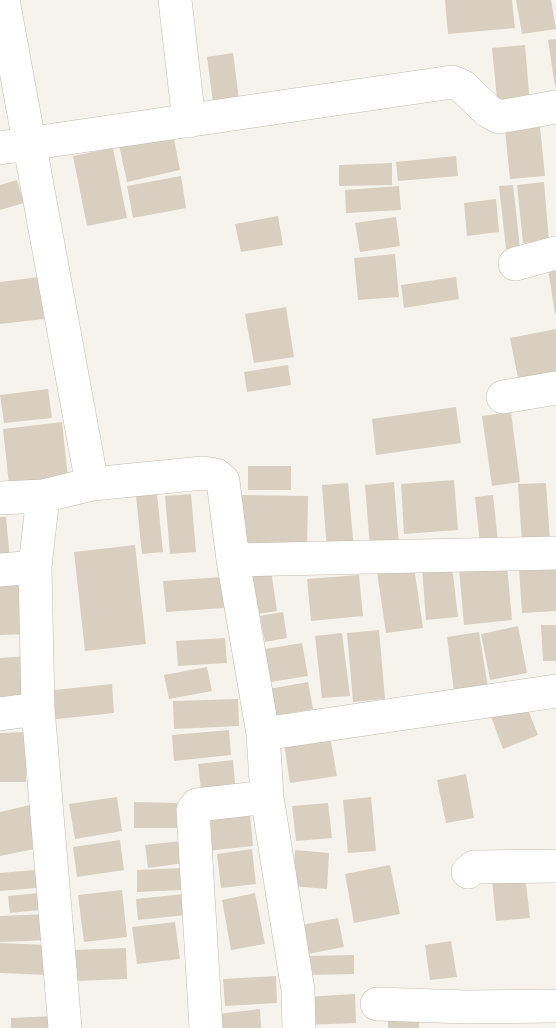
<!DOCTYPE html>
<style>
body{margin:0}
canvas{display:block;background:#f6f3ec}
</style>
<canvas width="556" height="1028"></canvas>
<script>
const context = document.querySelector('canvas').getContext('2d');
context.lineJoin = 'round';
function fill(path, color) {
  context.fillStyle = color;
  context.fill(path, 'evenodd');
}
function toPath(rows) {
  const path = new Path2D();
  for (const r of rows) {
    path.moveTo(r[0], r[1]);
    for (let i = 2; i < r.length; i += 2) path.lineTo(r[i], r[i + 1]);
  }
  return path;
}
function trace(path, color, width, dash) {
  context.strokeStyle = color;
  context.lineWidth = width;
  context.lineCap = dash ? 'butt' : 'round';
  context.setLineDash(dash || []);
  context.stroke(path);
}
fill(toPath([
 [445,0,512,0,515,28,448,34],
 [516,0,551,0,556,29,522,34],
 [556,39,556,86,555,86,548,40],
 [525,45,530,105,498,109,492,48],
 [233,53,239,99,213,103,207,57],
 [540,127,545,176,510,179,505,130],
 [173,134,180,170,127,182,119,145],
 [113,148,127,218,87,226,73,156],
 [456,156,458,176,398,181,396,162],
 [392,163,392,185,339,186,339,165],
 [181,176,186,208,133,218,127,186],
 [17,180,24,203,0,210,0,185],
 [544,182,549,241,523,243,517,185],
 [513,185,520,248,506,249,499,186],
 [399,186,401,210,346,213,345,190],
 [496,199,499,232,467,236,464,203],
 [278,216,283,245,241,252,235,224],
 [396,217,400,246,360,252,355,223],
 [395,254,399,297,358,300,354,258],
 [556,261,556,314,555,314,547,262],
 [39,277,44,319,0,324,0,282],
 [456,277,459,299,404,308,401,285],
 [286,307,294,357,254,363,245,314],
 [556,329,556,381,520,388,510,338],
 [288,365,291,385,247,392,244,372],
 [48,389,52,418,4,423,0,395],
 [456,407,461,443,376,455,372,419],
 [511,412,520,482,492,486,482,416],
 [62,422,68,478,9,485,3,429],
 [248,466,291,466,291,490,248,490],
 [454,480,458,530,404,534,401,484],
 [394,482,399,546,370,548,365,485],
 [348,483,354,550,327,552,322,485],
 [546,483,550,541,522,543,518,484],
 [157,494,163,552,142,554,136,496],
 [191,494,196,552,170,554,165,496],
 [242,495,308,496,307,548,241,546],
 [493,495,499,551,481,553,475,497],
 [0,517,6,517,10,559,0,560],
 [135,545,146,644,85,651,74,552],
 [507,565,512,620,464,625,459,569],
 [452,566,458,617,426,620,422,569],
 [414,567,423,628,386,633,377,572],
 [556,568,556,611,522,613,519,569],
 [271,570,277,611,252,615,246,574],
 [359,575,363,616,311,621,307,579],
 [222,577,224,608,166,612,163,581],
 [26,582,28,634,0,635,0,583],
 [283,612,287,638,265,642,260,616],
 [541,625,556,625,556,661,543,661],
 [518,626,527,673,490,680,481,634],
 [379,630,385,699,353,702,347,633],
 [479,632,488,687,454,692,447,637],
 [342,633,350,696,322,698,315,636],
 [225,638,227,663,178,666,176,641],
 [302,643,308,676,264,683,259,650],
 [29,656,33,701,0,704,0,658],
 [207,667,212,691,169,699,164,675],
 [308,682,313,709,268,717,263,690],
 [112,684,114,713,48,720,45,691],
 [523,697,538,735,503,749,489,711],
 [238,699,239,726,174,729,173,701],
 [229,730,231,755,174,761,172,735],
 [26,732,26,782,0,782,0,733],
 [330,736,337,776,290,783,284,743],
 [233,760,236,795,202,798,198,764],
 [466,774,474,818,446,823,437,780],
 [117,797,122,831,75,839,69,804],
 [371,797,376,851,348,853,343,800],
 [134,802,179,803,179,828,134,828],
 [249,802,253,846,207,851,202,808],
 [328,803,332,838,296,841,292,806],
 [30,805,39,848,0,856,0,812],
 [120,840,124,870,77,877,73,847],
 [181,841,184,863,148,868,145,845],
 [252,849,256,884,221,888,217,854],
 [295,850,329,853,327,889,293,886],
 [390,865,400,914,354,923,345,874],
 [181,868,182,890,137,892,137,870],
 [46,869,48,887,0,891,0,873],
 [525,876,530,918,496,921,492,879],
 [122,890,127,937,84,942,78,895],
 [49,892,50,909,10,913,8,896],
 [255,893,265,944,231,950,222,900],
 [183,894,186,915,138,920,136,899],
 [48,914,49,940,0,942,0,916],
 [338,918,344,947,308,954,302,925],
 [175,922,180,959,137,964,132,927],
 [451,941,457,977,430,980,425,945],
 [0,943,49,945,48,975,0,973],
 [126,948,127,979,76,981,73,950],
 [354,955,354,974,307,975,306,956],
 [276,976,277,1003,225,1006,223,979],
 [355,994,356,1023,305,1025,304,997],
 [260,1009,261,1028,219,1028,218,1014],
 [55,1016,55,1028,11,1028,11,1018],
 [419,1019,419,1028,388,1028,388,1020]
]), '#d8cfc1');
const street = toPath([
 [3,0,92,484],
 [175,0,189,121],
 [0,148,452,82,462,86,488,111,499,117,556,107],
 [515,264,556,253],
 [503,397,556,388],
 [0,498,43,496,92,484,203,473,216,475,223,481,233,560,263,734,267,797,298,990,299,1028],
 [233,560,556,553],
 [0,570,35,567],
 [38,709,65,1028],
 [0,714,38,709,35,567,43,496],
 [263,734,556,691],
 [468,872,474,867,556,866],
 [377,1004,467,1007,556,1006],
 [206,1028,193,810,197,805,267,797]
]);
trace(street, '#c2bbae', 34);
trace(street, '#fff', 33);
</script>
